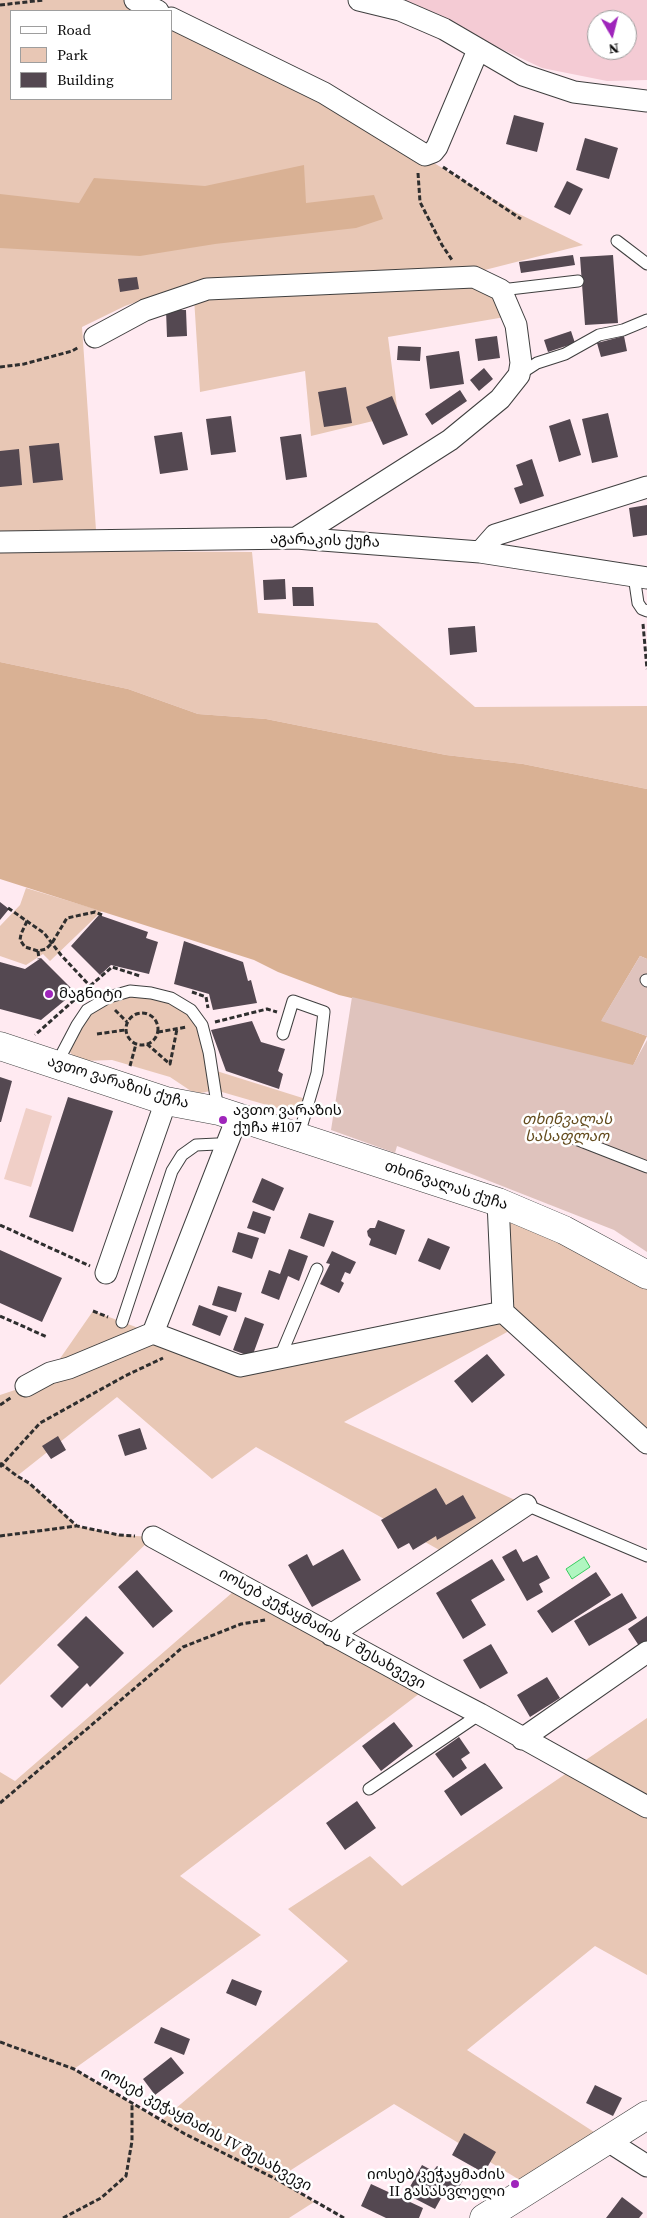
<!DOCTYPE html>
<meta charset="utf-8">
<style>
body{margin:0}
#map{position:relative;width:647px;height:2218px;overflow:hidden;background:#ffeaf1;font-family:"Source Serif 4",serif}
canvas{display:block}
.legend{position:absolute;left:10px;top:10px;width:162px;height:90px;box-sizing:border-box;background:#fff;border:1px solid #9e9e9e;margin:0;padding:6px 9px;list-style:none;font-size:15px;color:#0c0c0c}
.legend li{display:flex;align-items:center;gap:10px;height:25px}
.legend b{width:25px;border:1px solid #9e9e9e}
.north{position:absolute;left:587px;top:10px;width:50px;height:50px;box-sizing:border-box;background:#fff;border:1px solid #9e9e9e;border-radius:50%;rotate:172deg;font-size:14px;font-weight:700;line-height:20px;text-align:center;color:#0c0c0c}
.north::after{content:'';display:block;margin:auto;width:18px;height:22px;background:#9f25bb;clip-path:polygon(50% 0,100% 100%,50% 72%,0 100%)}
</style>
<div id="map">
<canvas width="647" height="2218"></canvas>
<ul class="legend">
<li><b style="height:6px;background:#fff"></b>Road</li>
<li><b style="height:14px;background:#e8c7b5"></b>Park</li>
<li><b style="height:14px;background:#544851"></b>Building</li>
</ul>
<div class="north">N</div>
</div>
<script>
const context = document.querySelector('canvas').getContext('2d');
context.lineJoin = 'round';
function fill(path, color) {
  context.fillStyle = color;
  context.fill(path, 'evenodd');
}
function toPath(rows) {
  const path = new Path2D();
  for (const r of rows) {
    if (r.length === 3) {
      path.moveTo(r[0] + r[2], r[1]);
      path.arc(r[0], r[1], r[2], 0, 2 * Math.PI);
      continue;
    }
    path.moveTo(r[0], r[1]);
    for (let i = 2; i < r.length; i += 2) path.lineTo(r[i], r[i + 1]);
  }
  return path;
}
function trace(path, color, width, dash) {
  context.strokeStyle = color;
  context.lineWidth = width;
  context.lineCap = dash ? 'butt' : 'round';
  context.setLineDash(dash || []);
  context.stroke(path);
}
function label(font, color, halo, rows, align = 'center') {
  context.font = font + ' "Source Serif 4","Noto Sans Georgian",serif';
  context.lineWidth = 5;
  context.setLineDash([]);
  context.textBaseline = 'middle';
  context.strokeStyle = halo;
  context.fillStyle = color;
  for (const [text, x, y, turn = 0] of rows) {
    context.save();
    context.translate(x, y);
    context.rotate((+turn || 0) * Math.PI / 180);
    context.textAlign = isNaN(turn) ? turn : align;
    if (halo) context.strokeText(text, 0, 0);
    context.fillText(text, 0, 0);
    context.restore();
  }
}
fill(toPath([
 [397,0,647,0,647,80,607,81,542,68],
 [597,20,627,20,627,50,597,50]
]), '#f4cbd4');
fill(toPath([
 [0,0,127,0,149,11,11,11,11,99,171,99,171,22,429,160,517,213,583,245,469,274,494,295,505,317,388,337,398,415,311,436,305,371,200,392,193,282,125,306,82,327,96,530,0,532],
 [83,551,252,552,258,613,377,623,475,707,647,706,647,789,523,764,446,755,266,719,198,714,128,689,0,662,0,553],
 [26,888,102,911,50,961,43,954,26,965,0,956,0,926,20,905],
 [131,995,151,996,177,1006,189,1016,196,1026,202,1043,207,1068,309,1100,305,1116,215,1090,201,1093,191,1091,170,1077,112,1060,82,1061,75,1058,69,1051,89,1014,108,1001],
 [498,1202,647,1275,647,1443,518,1326,344,1422,526,1505,450,1556,256,1447,212,1479,117,1397,17,1476,29,1483,77,1526,119,1535,153,1537,0,1685,0,1395,33,1384,50,1373,93,1311,240,1366,502,1312],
 [241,1585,428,1687,180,1876,261,1935,74,2069,161,2121,348,1961,288,1909,370,1856,402,1886,647,1718,647,1975,595,1946,467,2050,608,2141,533,2188,394,2104,277,2179,314,2202,289,2218,0,2218,0,1772,15,1781]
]), '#e8c7b5');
fill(toPath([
 [304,165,306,203,374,195,383,219,356,228,215,244,140,256,0,248,0,194,79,203,94,178,205,186],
 [0,662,128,689,198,714,266,719,446,755,523,764,647,789,647,959,640,956,602,1020,647,1036,633,1066,339,995,278,972,254,960,0,879]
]), '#d9b194');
fill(toPath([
 [640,956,647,959,647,1036,601,1021],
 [352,997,633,1065,647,1040,647,1252,614,1230,469,1173,397,1146,395,1153,331,1130]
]), '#dfc3bd');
fill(toPath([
 [26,1108,52,1116,31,1187,4,1179]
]), '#f0cfc7');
const water = toPath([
 [584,1557,590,1567,572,1579,566,1569,584,1557]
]);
fill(water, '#b0f6c0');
trace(water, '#37cc5e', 1);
fill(toPath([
 [514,115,544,123,537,152,506,144],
 [585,138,618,148,609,179,576,170],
 [567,181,583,189,570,215,554,207],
 [573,255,575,265,521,273,519,262],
 [613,255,618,323,585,325,580,257],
 [137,277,139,289,120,292,118,279],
 [166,310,186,310,187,336,167,337],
 [571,331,575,343,548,352,544,340],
 [497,336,500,358,478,361,475,339],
 [624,336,627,351,601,357,597,343],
 [398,346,421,347,420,361,397,360],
 [459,351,464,384,430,389,426,356],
 [484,368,493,379,479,391,470,380],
 [346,387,352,423,324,427,318,392],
 [460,390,467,401,432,425,425,414],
 [392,396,408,435,383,445,366,407],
 [608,413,618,457,592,463,582,419],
 [231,416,236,452,211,455,206,419],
 [570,419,581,455,559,462,549,426],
 [182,432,188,470,160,474,154,436],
 [301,434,307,477,286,480,280,437],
 [59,443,63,480,33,483,29,446],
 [19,449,22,485,0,487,0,451],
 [532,459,544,496,520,504,514,488,523,485,516,465],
 [647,505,647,535,633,537,629,508],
 [285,579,286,599,264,600,263,580],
 [292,587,313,587,314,606,293,606],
 [475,626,477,652,450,655,448,628],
 [0,902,9,909,0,920],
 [99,915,148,932,146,938,158,942,149,974,111,965,100,975,71,946],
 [184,941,243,962,248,981,251,980,257,1003,213,1010,209,994,174,984],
 [41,958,75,992,41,1020,0,1009,0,962,25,969],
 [252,1021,261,1042,285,1049,278,1071,283,1074,279,1089,226,1071,211,1030],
 [0,1077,12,1081,1,1122,0,1122],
 [68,1097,113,1111,73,1232,29,1217],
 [262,1178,284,1188,274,1211,252,1202],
 [253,1211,271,1217,265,1234,247,1228],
 [309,1213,334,1221,324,1247,300,1238],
 [378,1220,405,1230,396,1255,369,1245,371,1239,368,1236,367,1231,370,1228,375,1228],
 [238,1232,259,1238,252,1259,232,1252],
 [428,1238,450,1247,440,1270,418,1261],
 [289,1249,308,1256,299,1281,288,1276,279,1300,261,1293,269,1270,280,1274],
 [0,1250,62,1278,42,1322,0,1303],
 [332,1251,356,1262,350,1274,345,1272,341,1281,344,1283,339,1293,320,1284,330,1264,326,1263],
 [218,1286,242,1293,236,1312,212,1305],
 [199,1305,228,1316,220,1336,192,1325],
 [245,1317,264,1324,252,1357,233,1350],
 [487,1354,505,1375,472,1403,454,1381],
 [140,1428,147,1449,125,1456,118,1435],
 [58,1436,66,1450,51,1459,42,1446],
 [436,1488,446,1505,463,1495,476,1518,437,1540,436,1536,413,1550,409,1543,398,1549,381,1520],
 [343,1549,361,1580,312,1607,288,1565,307,1554,313,1566],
 [516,1549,523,1562,537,1555,550,1578,539,1584,543,1592,527,1601,502,1557],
 [492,1559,505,1580,471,1600,486,1625,463,1639,436,1593],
 [137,1570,173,1611,153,1628,118,1587],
 [596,1572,611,1595,552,1633,537,1611],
 [622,1593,637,1618,589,1646,574,1621],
 [86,1616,124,1653,90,1687,87,1683,62,1708,50,1696,79,1667,57,1645],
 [647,1616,647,1649,643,1652,628,1629],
 [491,1644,508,1673,480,1689,463,1660],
 [547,1677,560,1698,530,1717,517,1695],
 [394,1722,413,1746,381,1771,362,1746],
 [459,1737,470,1753,461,1759,467,1768,453,1778,435,1754],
 [485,1763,503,1788,461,1816,444,1791],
 [357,1801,376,1828,345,1850,326,1823],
 [232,1979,262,1991,256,2006,226,1993],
 [161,2027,190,2039,184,2055,154,2043],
 [171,2057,184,2073,155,2095,143,2079],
 [595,2085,622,2098,613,2116,586,2103],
 [464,2133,496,2152,484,2173,452,2155],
 [422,2165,433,2171,437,2166,463,2180,454,2196,445,2191,435,2209,406,2194],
 [371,2184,423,2208,419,2218,386,2218,361,2206],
 [622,2197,643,2213,639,2218,606,2218]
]), '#544851');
const service = toPath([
 [617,241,647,264],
 [501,290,578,281],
 [520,374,537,363,565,354,599,335,623,330,647,320],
 [634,576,638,603,642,609,647,611],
 [646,980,647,981],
 [283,1034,293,1001,324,1012,317,1073,298,1138],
 [56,1065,77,1025,87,1010,109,997,130,991,151,993,171,998,191,1010,202,1025,209,1052,218,1110],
 [555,1131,647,1167],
 [122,1322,172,1171,182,1155,196,1145,217,1144,225,1147],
 [280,1357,317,1269],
 [526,1505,647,1556],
 [369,1789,480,1714]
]);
const minor = toPath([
 [135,0,158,11],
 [359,0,400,10,444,29,523,75,574,92,647,101],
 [171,18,324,93,425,155,433,152,437,147,478,50],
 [95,337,145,310,207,289,474,277,501,290,516,325,521,363,519,375,500,399,450,440,296,538],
 [0,542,296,538,480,552,647,578],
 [480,552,495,535,647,487],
 [498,1202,503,1312,647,1443],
 [106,1273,166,1101],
 [153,1333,240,1366,503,1312],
 [26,1386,50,1373,69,1368,153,1333,237,1118],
 [153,1537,428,1687,480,1714,647,1807],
 [331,1635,526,1505],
 [522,1739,647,1652],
 [608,2141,647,2166]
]);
const tertiary = toPath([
 [0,1046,166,1101,219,1111,498,1202,564,1230,647,1275],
 [484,2218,647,2115]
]);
trace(service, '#3f3f3f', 13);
trace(minor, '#3f3f3f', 23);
trace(tertiary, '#3f3f3f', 29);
trace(toPath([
 [0,5,44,0],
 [443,167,521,219],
 [418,173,420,202,442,245,452,260],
 [0,367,24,364,72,351,79,347],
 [643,624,647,669],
 [8,908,44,933,61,955,90,986,35,1035],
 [27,921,21,934,20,940,25,947,38,951,46,949,52,943,67,918,95,912,102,915],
 [38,951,39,959],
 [90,986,112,967,140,976],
 [192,992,206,997,208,1008],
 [115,1010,127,1022],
 [142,1029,16],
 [215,1022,267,1009,277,1012],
 [158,1032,187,1027],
 [97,1034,125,1030],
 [147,1044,170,1064,177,1029],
 [130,1066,136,1044],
 [0,1225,90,1266],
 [93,1311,108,1317],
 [0,1316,47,1337],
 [0,1405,12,1397],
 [0,1463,17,1476,29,1483,77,1526,119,1535,135,1536],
 [0,1467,40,1423,125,1376,163,1358],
 [0,1536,76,1526],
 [0,1803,183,1647,241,1624,265,1620],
 [0,2042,74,2069,185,2134,276,2179,344,2218],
 [63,2218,101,2198,126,2176,132,2141,132,2105]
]), '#2e2e2e', 3, [5, 2.5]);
trace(service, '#fff', 11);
trace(minor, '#fff', 21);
trace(tertiary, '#fff', 28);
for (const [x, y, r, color] of [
 [49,994,5,"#9f25bb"],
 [223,1120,5,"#9f25bb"],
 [515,2184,5,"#9f25bb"]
]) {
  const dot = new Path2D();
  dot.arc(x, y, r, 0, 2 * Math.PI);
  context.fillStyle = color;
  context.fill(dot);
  trace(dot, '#fff', 2);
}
label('15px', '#0c0c0c', '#fff', [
 ["აგარაკის ქუჩა",325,541,2],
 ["ავთო ვარაზის ქუჩა",118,1083,17],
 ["თხინვალას ქუჩა",446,1186,18],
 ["იოსებ კეჭაყმაძის V შესახვევი",322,1629,29],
 ["იოსებ კეჭაყმაძის IV შესახვევი",206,2130,29]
]);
label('15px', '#0c0c0c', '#fff', [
 ["მაგნიტი",59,994],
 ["ავთო ვარაზის",233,1111],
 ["ქუჩა #107",233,1128],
 ["იოსებ კეჭაყმაძის",505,2175,"right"],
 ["II გასასვლელი",505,2192,"right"]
], 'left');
label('italic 15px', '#634b1d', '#fff', [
 ["თხინვალას",567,1120],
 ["სასაფლაო",567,1137]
]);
</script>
